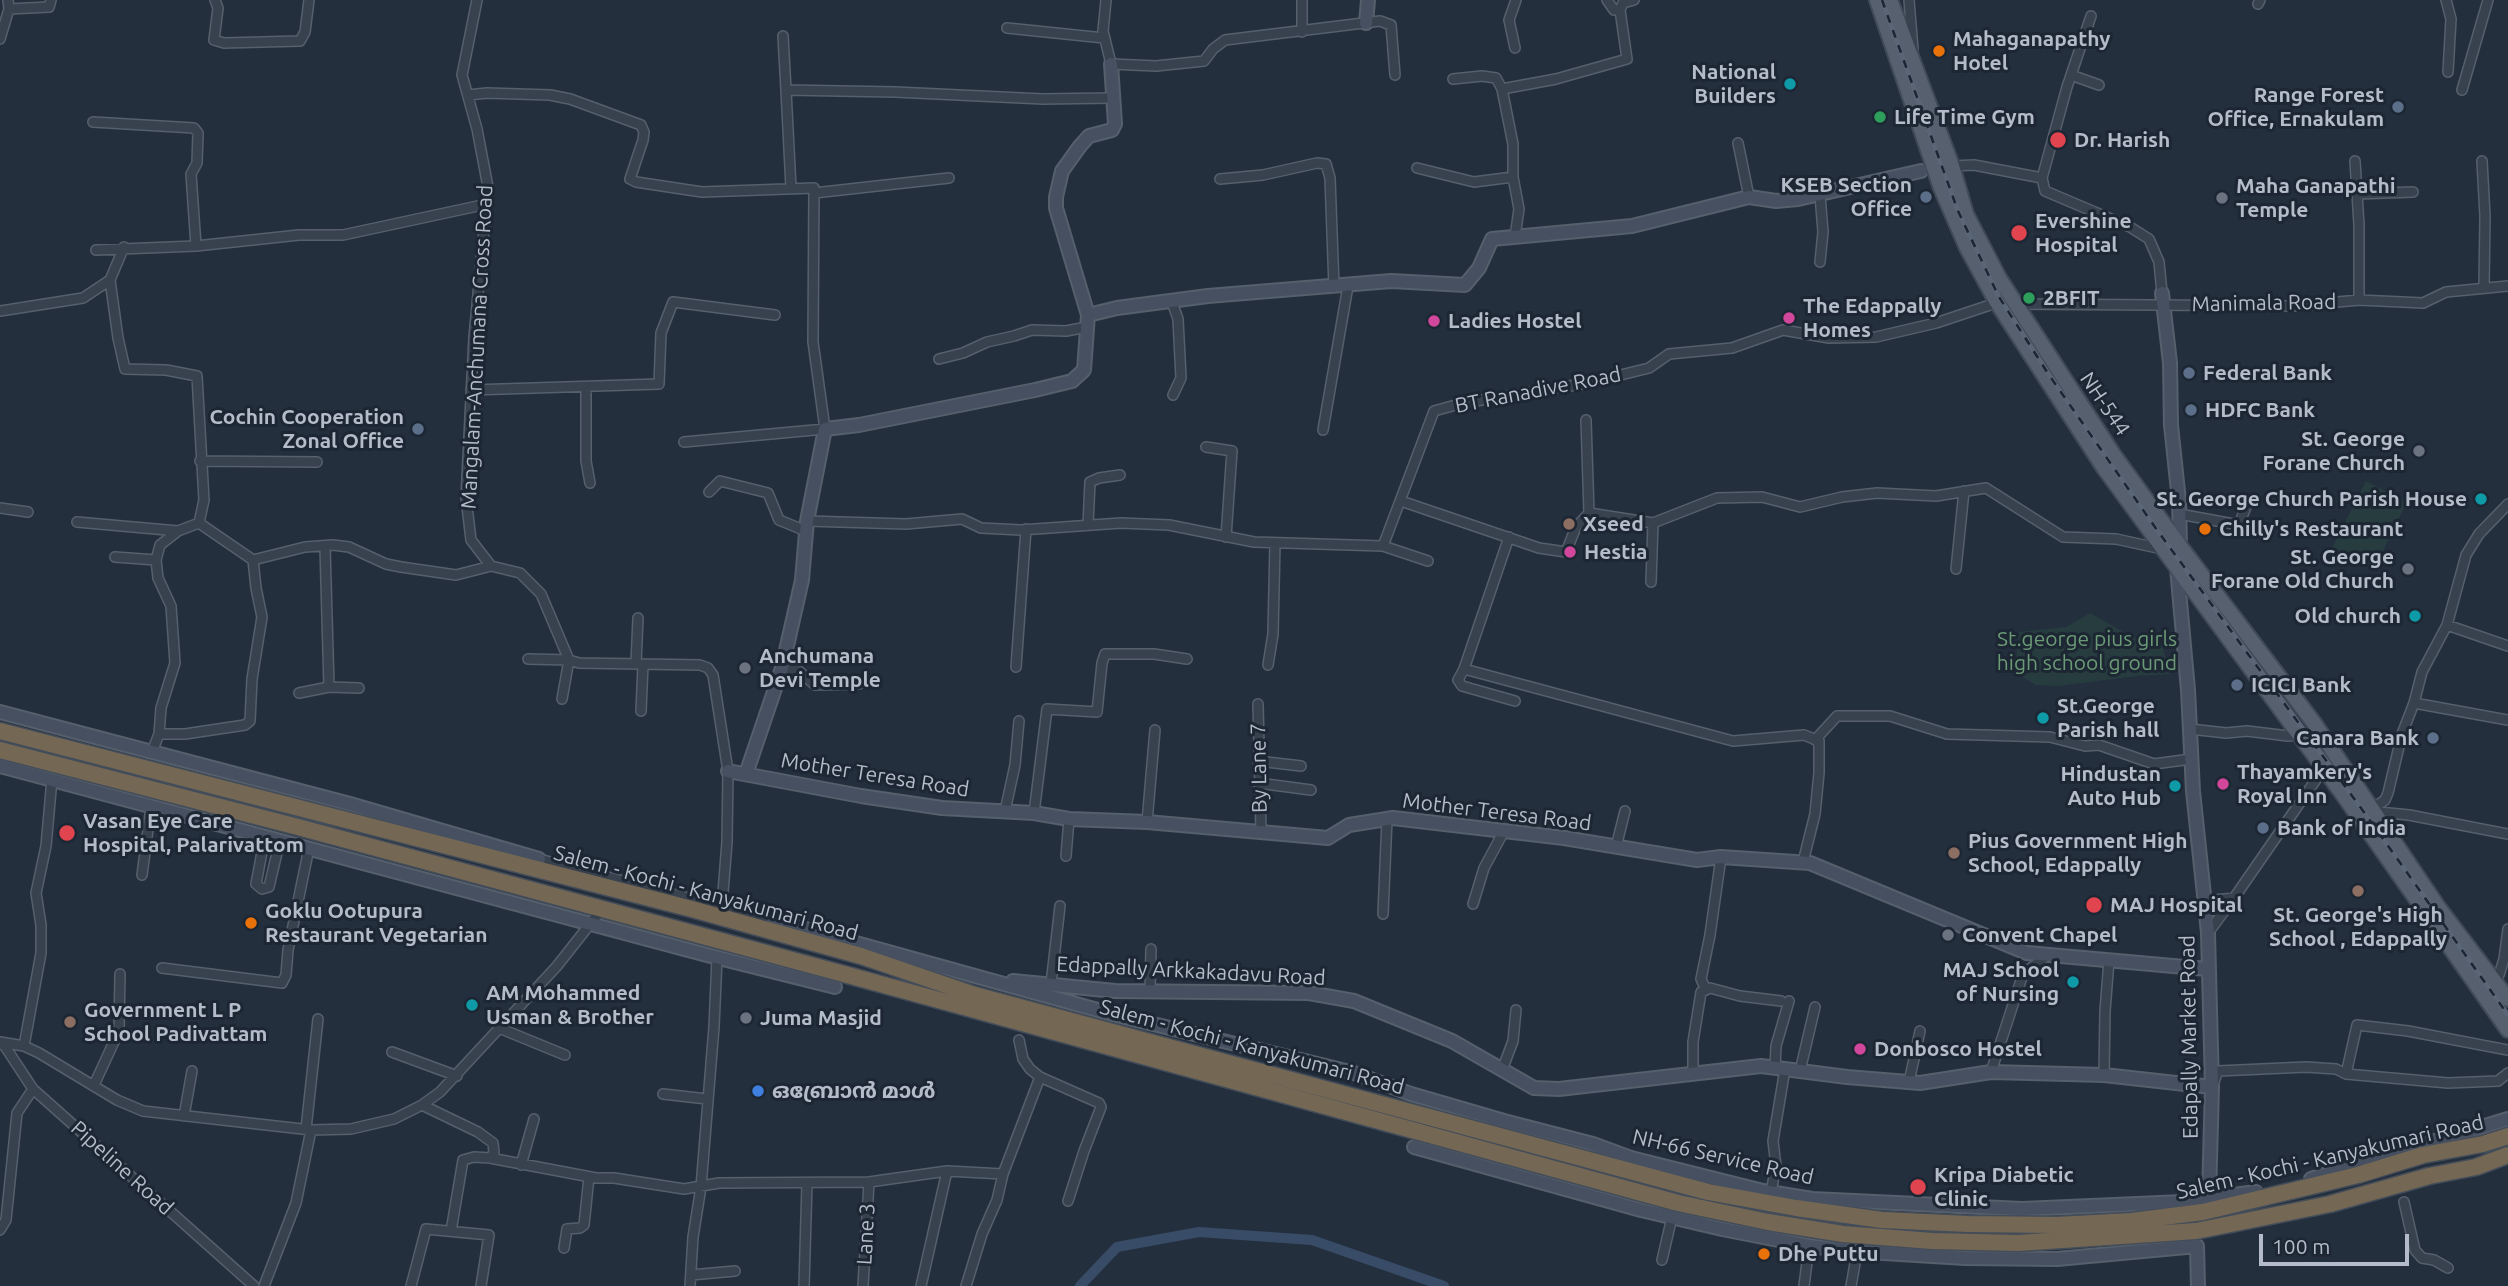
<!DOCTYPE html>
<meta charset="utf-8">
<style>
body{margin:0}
#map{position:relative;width:2508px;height:1286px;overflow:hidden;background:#242f3e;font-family:Ubuntu,sans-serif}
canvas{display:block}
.scale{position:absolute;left:2259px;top:1234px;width:150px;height:32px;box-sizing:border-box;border:4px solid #b4bcc9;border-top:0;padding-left:9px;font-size:21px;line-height:24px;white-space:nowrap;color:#b4bcc9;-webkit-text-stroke:5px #1d2633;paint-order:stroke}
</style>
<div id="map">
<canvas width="2508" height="1286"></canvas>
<div class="scale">100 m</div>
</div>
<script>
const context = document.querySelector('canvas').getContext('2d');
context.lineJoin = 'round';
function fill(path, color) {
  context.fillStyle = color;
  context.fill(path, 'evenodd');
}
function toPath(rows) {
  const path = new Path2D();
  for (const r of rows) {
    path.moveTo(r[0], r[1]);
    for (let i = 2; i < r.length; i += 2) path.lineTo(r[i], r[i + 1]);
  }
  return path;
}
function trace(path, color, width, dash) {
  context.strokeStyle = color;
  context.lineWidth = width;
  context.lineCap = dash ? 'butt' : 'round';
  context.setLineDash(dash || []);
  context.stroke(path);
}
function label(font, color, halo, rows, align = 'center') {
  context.font = font + ' Ubuntu,"Noto Sans Malayalam",sans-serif';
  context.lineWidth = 6;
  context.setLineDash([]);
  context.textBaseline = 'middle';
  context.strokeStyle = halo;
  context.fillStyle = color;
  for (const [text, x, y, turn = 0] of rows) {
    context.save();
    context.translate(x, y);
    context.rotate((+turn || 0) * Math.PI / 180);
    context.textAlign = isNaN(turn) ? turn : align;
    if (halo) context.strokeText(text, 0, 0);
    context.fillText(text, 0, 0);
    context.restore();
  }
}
fill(toPath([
 [2366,481,2407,502,2374,569,2332,548],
 [2090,613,2132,637,2161,641,2170,674,2137,676,2058,686,2036,685,2024,678,2016,662,2019,632,2066,627]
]), '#263c3f');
trace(toPath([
 [1080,1286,1117,1247,1199,1232,1312,1240,1444,1286]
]), '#394c67', 10);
const street = toPath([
 [215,0,218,8,214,40,224,43,300,41,305,32,309,0],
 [477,0,462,75,477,129,488,187,474,337,466,498,471,540,491,566],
 [1106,0,1103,31,1111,64,1156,66,1204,61,1213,49,1225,40,1380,21,1391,25,1395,75],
 [1302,0,1302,32],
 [1607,0,1614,10,1620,10],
 [1909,0,1913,49],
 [2446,0,2451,19,2448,72],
 [2258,4,2260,0],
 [9,9,49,7,51,0],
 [1007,28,1104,38],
 [783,36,786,90],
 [0,39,9,9,8,0],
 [1515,48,1509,20,1516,0],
 [2071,75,2099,85],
 [1453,79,1482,76,1496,78,1502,89,1513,144,1513,177,1519,209,1515,237],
 [1502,89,1556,79,1627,59,1620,10,1623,3,1634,0],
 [2462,90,2488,0],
 [468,95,487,93,550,95,570,99,641,125,644,132,643,140,630,179,636,182,702,192,814,188,813,342,825,429,684,442],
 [93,122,194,128,198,133,197,163,191,174,196,246],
 [1738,143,1749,197],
 [2355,161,2359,225,2359,300],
 [2482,161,2485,216,2484,287],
 [1952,166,1974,165,2042,178,2067,87,2091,16],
 [1417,168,1474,182,1513,177],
 [2042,178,2045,191,2130,227,2149,239,2159,262,2162,293],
 [1220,179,1263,175,1317,163,1326,164,1330,178,1334,287],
 [791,188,786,90,895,92,1043,99,1111,98],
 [814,193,949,178],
 [2357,194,2413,192],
 [1820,195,1823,232,1820,262],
 [96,250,196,246,299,235,343,235,487,204],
 [110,280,118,338,125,369,166,370,197,376,204,500,199,523,253,560],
 [1172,302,1178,319,1181,378,1173,395],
 [2013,304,2294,306,2359,300,2423,303,2446,292,2508,286],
 [0,311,83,298,110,280,124,247],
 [939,359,963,353,987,342,1014,336,1032,330,1066,331,1087,327],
 [586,388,586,461,590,483],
 [471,390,659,384,661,333,673,302,775,315],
 [1586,420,1589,513],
 [1323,430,1348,286],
 [1206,447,1232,451,1226,537],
 [200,461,317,462],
 [709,492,720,481,768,493,779,520,806,531],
 [1401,501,1539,548,1566,552,1576,527,1589,513,1653,523,1717,498,1762,497,1800,507,1842,497,1877,493,1936,496,1986,488,2063,537,2116,539,2162,549],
 [0,508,28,512],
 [2179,514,2234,524,2240,522,2246,507],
 [807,521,906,524,962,519,981,528,1021,530,1121,523,1169,525,1254,542,1383,546,1434,411,1463,403,1588,383,1649,368,1669,354,1732,348,1783,330,1829,338,1876,337,1936,323,1999,302],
 [77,522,178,531],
 [1088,525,1090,482,1099,478,1120,475],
 [1509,537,1464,669,1733,741,1804,735,1819,741,1819,773,1815,814,1803,862],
 [1383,546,1428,561],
 [325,547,329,687,359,688],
 [115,557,156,560],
 [1956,569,1964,491],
 [1651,582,1653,523],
 [2447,625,2508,646],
 [528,659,569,660,562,699],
 [636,664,638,618],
 [1268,665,1273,634,1275,543],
 [1016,667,1026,529],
 [782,668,799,671,815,685,859,684],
 [1464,669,1458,680,1462,686,1515,701],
 [299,693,329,687],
 [2414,703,2508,720],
 [1258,704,1261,832],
 [641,711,643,665],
 [2190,729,2226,733,2247,731,2288,736,2298,735,2297,733],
 [159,734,185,734,245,725,250,721,252,679,262,617,256,588,253,560,305,547,333,545,349,547,386,564,401,567,456,575,491,566,520,573,541,594,569,660,579,663,700,665,708,668,713,675,728,771,727,842,722,905],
 [1815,740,1837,716,1890,716,1947,734,2050,737,2085,746,2099,745,2154,764,2191,759],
 [152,752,159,734,161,708,175,663,171,606,158,578,156,560,160,545,178,531,199,523],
 [1258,761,1301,766],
 [1258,783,1311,790],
 [2375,807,2385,800,2388,793,2402,734,2414,703,2422,672,2447,625,2466,555,2479,534,2508,504],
 [1005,811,1015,765,1019,721],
 [2379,812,2409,815,2508,834],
 [1034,813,1047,709,1097,712,1102,663,1105,654,1154,654,1187,659],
 [1147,822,1155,730],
 [265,836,256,884,262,889,269,887,280,840],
 [1616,847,1625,811],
 [1066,856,1069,819],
 [539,859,773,920],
 [142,875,151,807],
 [2204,901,2234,898],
 [1473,904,1484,868,1504,831],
 [1383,914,1387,819],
 [2208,933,2234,898,2324,768],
 [162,968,282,983,286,975,288,950,309,848],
 [2499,975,2504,959,2508,929],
 [1051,984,1060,906],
 [1706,990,1701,979,1710,935,1721,857],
 [1150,991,1151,949],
 [499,1028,565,1055],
 [1019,1040,1023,1059,1030,1069,1040,1077,1099,1103,1101,1107,1084,1151,1068,1201],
 [0,1042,24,1046,39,1053,117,1100,143,1111,311,1130,351,1129,394,1119,422,1105,440,1092,557,966,602,909],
 [0,1044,4,1045,33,1089,254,1286],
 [24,1046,41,953,41,925,36,893,46,846,52,779],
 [392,1052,457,1076],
 [1775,1068,1776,1046,1789,1001],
 [1502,1070,1513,1041,1516,1010],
 [1800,1071,1815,1007],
 [1693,1072,1693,1042,1701,992,1710,988,1740,996,1781,1001],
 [1991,1072,2023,974,2048,955],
 [2346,1074,2357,1025,2408,1031,2508,1050],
 [2104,1075,2105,1011,2109,960],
 [1909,1082,1920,1031],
 [2214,1082,2218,1071,2306,1067,2336,1069,2346,1074,2448,1083,2498,1081,2508,1073],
 [94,1085,119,1031,120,974],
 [663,1094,707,1099],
 [422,1105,478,1132,493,1143,494,1153,490,1158,596,1178,614,1178,684,1189,719,1183,869,1182,947,1171,921,1286],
 [184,1116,192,1071],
 [306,1129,318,1019],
 [521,1165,534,1119],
 [947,1171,1003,1174],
 [1771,1192,1776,1166,1773,1141,1785,1069],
 [2404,1202,2415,1250,2422,1258,2434,1260,2448,1268],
 [0,1230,6,1220,17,1113,33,1089],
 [451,1231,463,1160,474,1157,490,1158],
 [564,1248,567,1229,580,1228,584,1225,589,1177],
 [1662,1260,1672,1217],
 [691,1275,735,1271],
 [264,1286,296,1203,311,1130],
 [411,1286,426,1229,489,1235,481,1286],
 [690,1286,693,1237,701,1187,714,1027,717,958],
 [804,1286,807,1183],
 [863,1286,869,1182],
 [966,1286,982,1234,997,1200,1003,1174,1040,1077],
 [1804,1286,1809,1246],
 [1851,1286,1857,1252]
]);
const secondary = toPath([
 [1366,23,1368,0],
 [2162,293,2170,363,2171,425,2179,501,2180,546],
 [1088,315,1117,308,1208,296,1391,281,1465,285,1479,268,1492,239,1632,226,1749,197,1776,201,1798,199,1921,171],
 [2177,568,2188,690,2193,791,2208,933,2212,1087,2209,1196,2206,1206],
 [0,712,350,804,539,859],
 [0,766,707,955,835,987],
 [728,771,861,796,942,808,1034,813,1069,819,1147,822,1328,838,1349,825,1393,818,1564,838,1697,860,1721,857,1810,863,2027,953,2207,969],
 [746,774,782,668,802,580,807,521,825,429,859,425,1035,390,1072,381,1084,370,1088,315,1056,208,1056,197,1062,171,1080,146,1089,136,1112,130,1115,124,1111,64],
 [773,920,1112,1014,1354,1073,1411,1094,1504,1121,1593,1144,1631,1158,1763,1191,1812,1199,2022,1209,2183,1202,2256,1192],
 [1013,981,1115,991,1309,993,1354,1001,1452,1041,1534,1088,1559,1089,1761,1066,1847,1077,1920,1083,1991,1072,2104,1075,2212,1087],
 [1414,1147,1641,1210,1722,1229,1809,1246,1851,1251,1965,1258,2057,1259,2197,1246,2198,1286],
 [2311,1179,2508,1119]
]);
const primary = toPath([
 [1877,0,1941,188,1967,248,1996,301,2104,468,2344,796,2508,1030],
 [1890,0,1952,166,1966,214,1999,278,2113,454,2180,546,2314,723,2438,907,2508,999]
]);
const highway = toPath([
 [0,731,692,909,861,956,975,995,1708,1192,1796,1208,1882,1220,1968,1224,2057,1225,2132,1221,2203,1212,2358,1175,2423,1155,2483,1144,2508,1136],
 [0,750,298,827,855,977,1678,1203,1768,1222,1843,1234,1932,1241,2018,1243,2196,1231,2330,1204,2429,1176,2476,1167,2508,1155]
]);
trace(street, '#565f6c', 12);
trace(secondary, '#565f6c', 16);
trace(primary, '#414a57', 18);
trace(highway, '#434c59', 19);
trace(street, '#38414e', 9);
trace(secondary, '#465061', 12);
trace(primary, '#56606e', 14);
trace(highway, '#746855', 16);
const rail = toPath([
 [1882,0,1958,211,1999,297,2049,375,2157,530,2369,819,2508,1015]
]);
trace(rail, '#5a6575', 5);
trace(rail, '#1d2633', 2.5, [8]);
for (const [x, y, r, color] of [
 [1939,51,7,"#e8710a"],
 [1790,84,7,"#0f9aa8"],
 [2398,107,7,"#5c6f8a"],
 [1880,117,7,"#2e9e5b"],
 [2058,140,9,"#e0444e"],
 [1926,197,7,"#5c6f8a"],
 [2222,198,7,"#6b7280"],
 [2019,233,9,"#e0444e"],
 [2029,298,7,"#2e9e5b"],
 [1789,318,7,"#d1479c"],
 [1434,321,7,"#d1479c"],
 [2189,373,7,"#5c6f8a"],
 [2191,410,7,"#5c6f8a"],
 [418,429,7,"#5c6f8a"],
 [2419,451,7,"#6b7280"],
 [2481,499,7,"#0f9aa8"],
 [1569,524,7,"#8d6e63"],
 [2205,529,7,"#e8710a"],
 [1570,552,7,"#d1479c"],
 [2408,569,7,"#6b7280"],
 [2415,616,7,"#0f9aa8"],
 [745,668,7,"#6b7280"],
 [2237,685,7,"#5c6f8a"],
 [2043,718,7,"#0f9aa8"],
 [2433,738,7,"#5c6f8a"],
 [2223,784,7,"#d1479c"],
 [2175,786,7,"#0f9aa8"],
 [2263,828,7,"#5c6f8a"],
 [67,833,9,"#e0444e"],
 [1954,853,7,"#8d6e63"],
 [2358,891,7,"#8d6e63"],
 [2094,905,9,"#e0444e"],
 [251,923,7,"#e8710a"],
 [1948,935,7,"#6b7280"],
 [2073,982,7,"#0f9aa8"],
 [472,1005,7,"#0f9aa8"],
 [746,1018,7,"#6b7280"],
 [70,1022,7,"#8d6e63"],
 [1860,1049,7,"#d1479c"],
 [758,1091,7,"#3f7fe0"],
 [1918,1187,9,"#e0444e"],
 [1764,1254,7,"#e8710a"]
]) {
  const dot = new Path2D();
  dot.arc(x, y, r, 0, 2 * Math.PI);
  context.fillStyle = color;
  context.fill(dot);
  trace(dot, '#1d2633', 2.5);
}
label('bold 21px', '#b4bcc9', '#1d2633', [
 ["Mahaganapathy",1953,39],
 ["Hotel",1953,63],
 ["National",1776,72,"right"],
 ["Builders",1776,96,"right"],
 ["Range Forest",2384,95,"right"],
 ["Office, Ernakulam",2384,119,"right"],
 ["Life Time Gym",1894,117],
 ["Dr. Harish",2074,140],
 ["KSEB Section",1912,185,"right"],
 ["Office",1912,209,"right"],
 ["Maha Ganapathi",2236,186],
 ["Temple",2236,210],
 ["Evershine",2035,221],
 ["Hospital",2035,245],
 ["2BFIT",2043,298],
 ["The Edappally",1803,306],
 ["Homes",1803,330],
 ["Ladies Hostel",1448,321],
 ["Federal Bank",2203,373],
 ["HDFC Bank",2205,410],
 ["Cochin Cooperation",404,417,"right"],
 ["Zonal Office",404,441,"right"],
 ["St. George",2405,439,"right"],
 ["Forane Church",2405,463,"right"],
 ["St. George Church Parish House",2467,499,"right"],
 ["Xseed",1583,524],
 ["Chilly's Restaurant",2219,529],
 ["Hestia",1584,552],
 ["St. George",2394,557,"right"],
 ["Forane Old Church",2394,581,"right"],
 ["Old church",2401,616,"right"],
 ["Anchumana",759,656],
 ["Devi Temple",759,680],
 ["ICICI Bank",2251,685],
 ["St.George",2057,706],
 ["Parish hall",2057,730],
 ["Canara Bank",2419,738,"right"],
 ["Thayamkery's",2237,772],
 ["Royal Inn",2237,796],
 ["Hindustan",2161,774,"right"],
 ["Auto Hub",2161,798,"right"],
 ["Vasan Eye Care",83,821],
 ["Hospital, Palarivattom",83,845],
 ["Bank of India",2277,828],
 ["Pius Government High",1968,841],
 ["School, Edappally",1968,865],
 ["MAJ Hospital",2110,905],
 ["Goklu Ootupura",265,911],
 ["Restaurant Vegetarian",265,935],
 ["St. George's High",2358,915,"center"],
 ["School , Edappally",2358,939,"center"],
 ["Convent Chapel",1962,935],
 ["MAJ School",2059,970,"right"],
 ["of Nursing",2059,994,"right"],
 ["AM Mohammed",486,993],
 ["Usman & Brother",486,1017],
 ["Government L P",84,1010],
 ["School Padivattam",84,1034],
 ["Juma Masjid",760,1018],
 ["Donbosco Hostel",1874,1049],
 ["ഒബ്രോൻ മാൾ",772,1091],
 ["Kripa Diabetic",1934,1175],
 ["Clinic",1934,1199],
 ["Dhe Puttu",1778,1254]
], 'left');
label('21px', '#b4bcc9', '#1d2633', [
 ["Manimala Road",2264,303,-1],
 ["Mangalam-Anchumana Cross Road",477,347,-87],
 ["BT Ranadive Road",1538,390,-11],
 ["NH-544",2105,404,56],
 ["By Lane 7",1259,768,-91],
 ["Mother Teresa Road",875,775,9],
 ["Mother Teresa Road",1497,812,7],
 ["Salem - Kochi - Kanyakumari Road",706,893,15],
 ["Edappally Arkkakadavu Road",1191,971,3],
 ["Edapally Market Road",2189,1037,-91],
 ["Salem - Kochi - Kanyakumari Road",1252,1047,15],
 ["NH-66 Service Road",1723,1157,13],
 ["Salem - Kochi - Kanyakumari Road",2330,1157,-13],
 ["Pipeline Road",122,1168,42],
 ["Lane 3",866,1234,-87]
]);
label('21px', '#6b9a76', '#1d2633', [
 ["St.george pius girls",2087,639],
 ["high school ground",2087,663]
]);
</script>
